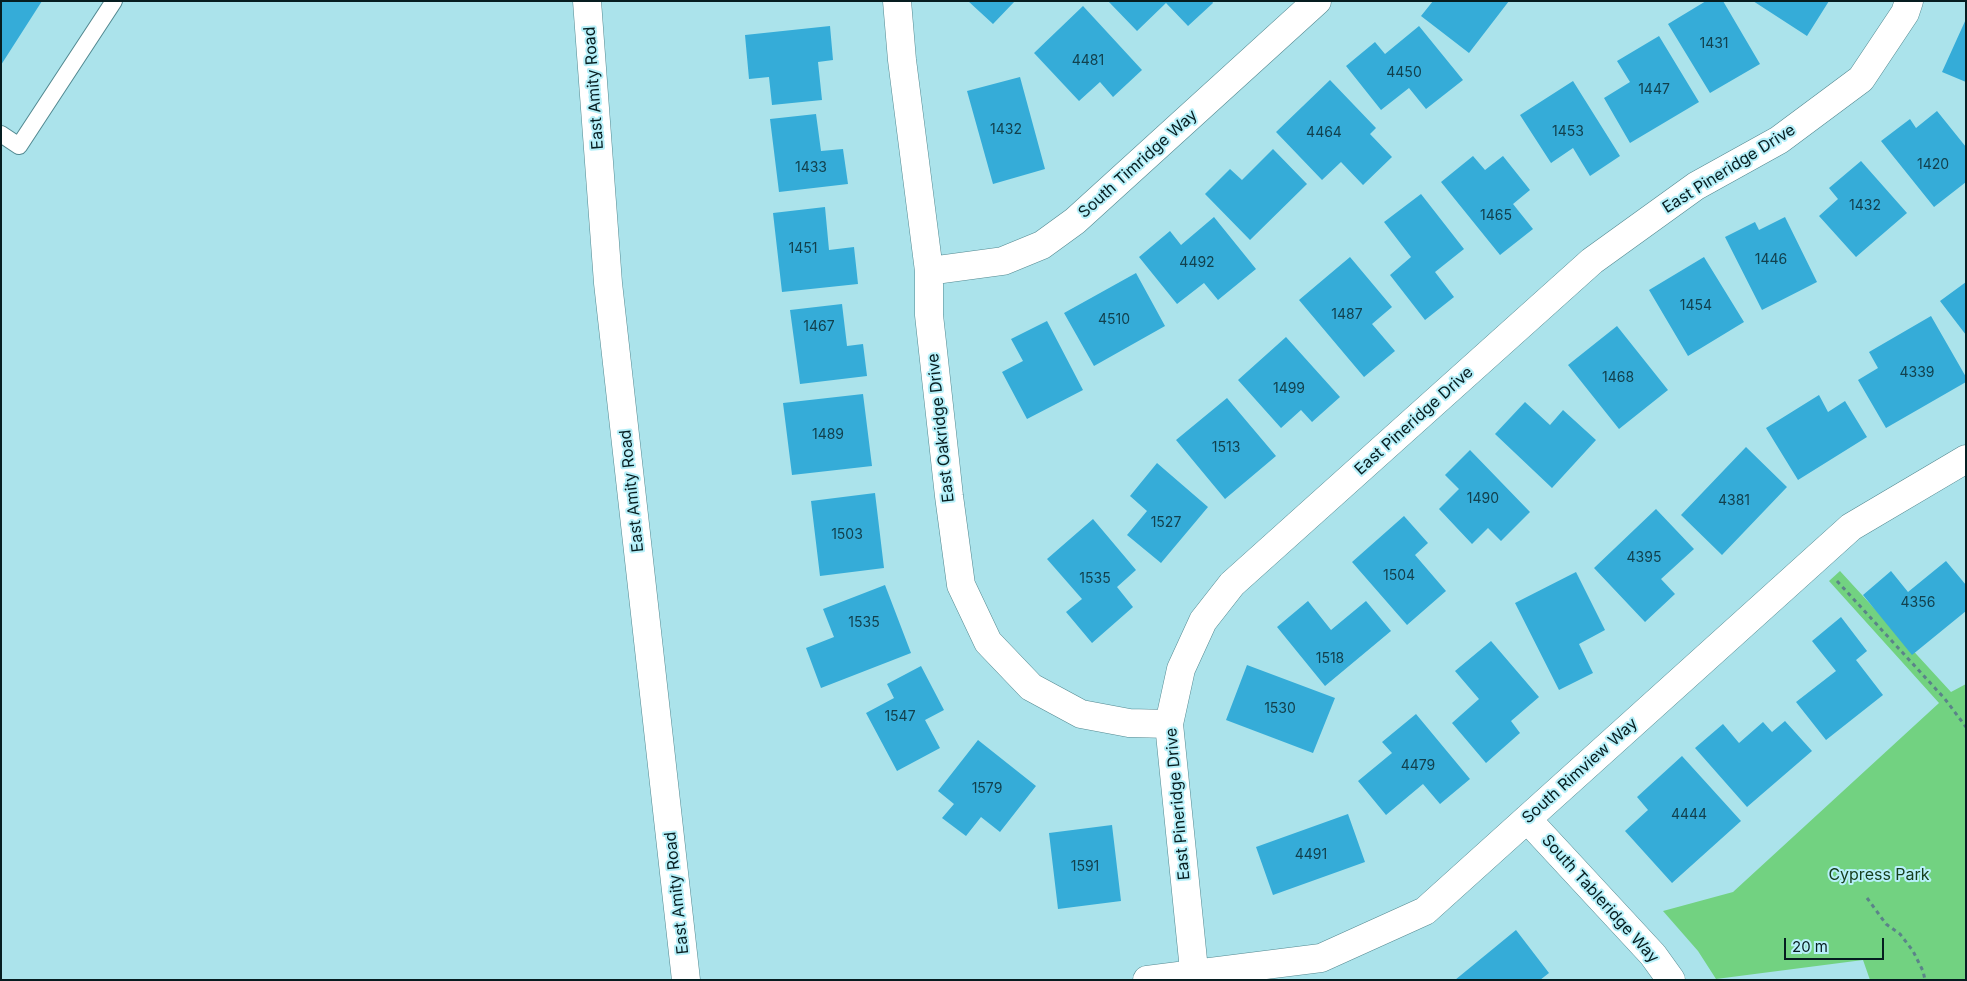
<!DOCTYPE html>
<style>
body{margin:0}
#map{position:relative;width:1967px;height:981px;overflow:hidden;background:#abe3eb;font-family:Inter,sans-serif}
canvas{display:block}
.frame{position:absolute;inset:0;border:2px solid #061d20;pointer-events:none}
.scale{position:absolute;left:1784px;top:938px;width:100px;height:22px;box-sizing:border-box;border:2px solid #061d20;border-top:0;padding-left:6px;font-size:15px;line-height:18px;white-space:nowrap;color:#061d20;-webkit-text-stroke:4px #b7f0f9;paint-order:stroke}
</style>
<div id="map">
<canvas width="1967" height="981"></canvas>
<div class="frame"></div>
<div class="scale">20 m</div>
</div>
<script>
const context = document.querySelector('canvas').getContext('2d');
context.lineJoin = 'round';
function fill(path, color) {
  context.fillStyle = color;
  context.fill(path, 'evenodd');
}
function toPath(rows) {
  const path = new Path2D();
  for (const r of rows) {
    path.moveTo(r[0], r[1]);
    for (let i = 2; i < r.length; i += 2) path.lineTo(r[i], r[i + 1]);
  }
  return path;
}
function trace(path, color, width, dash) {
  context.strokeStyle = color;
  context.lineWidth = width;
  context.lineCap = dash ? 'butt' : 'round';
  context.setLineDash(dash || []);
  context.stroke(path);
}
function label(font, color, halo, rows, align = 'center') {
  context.font = font + ' Inter,sans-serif';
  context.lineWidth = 4;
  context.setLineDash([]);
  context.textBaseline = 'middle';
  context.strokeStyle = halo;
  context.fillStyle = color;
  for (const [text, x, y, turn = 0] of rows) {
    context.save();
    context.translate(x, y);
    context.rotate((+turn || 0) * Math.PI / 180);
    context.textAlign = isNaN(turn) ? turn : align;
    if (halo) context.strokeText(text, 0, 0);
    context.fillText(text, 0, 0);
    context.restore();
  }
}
fill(toPath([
 [1840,571,1951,692,1966,684,1966,980,1870,980,1863,960,1716,979,1698,951,1663,911,1733,892,1939,703,1829,581]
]), '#72d281');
fill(toPath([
 [1,1,42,1,1,65],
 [968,1,1015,1,993,24],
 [1108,1,1212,1,1213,3,1188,26,1166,3,1137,31],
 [1433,1,1509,1,1469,53,1421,16],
 [1706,1,1723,1,1760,64,1710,93,1668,24],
 [1753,1,1829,1,1807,36],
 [1083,6,1142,70,1113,97,1100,82,1079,101,1034,53],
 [1966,19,1966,82,1942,72],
 [830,26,833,60,818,62,822,100,772,105,769,77,749,79,745,35],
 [1419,26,1463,80,1426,109,1409,88,1381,110,1346,66,1375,42,1385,54],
 [1659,36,1699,102,1630,143,1604,98,1630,82,1617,61],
 [1020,77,1045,169,993,184,967,91],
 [1330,80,1376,128,1370,134,1392,157,1363,185,1341,162,1322,180,1276,132],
 [1573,81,1620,156,1590,176,1573,148,1551,163,1520,115],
 [1937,111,1966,147,1966,182,1934,207,1881,141,1910,119,1916,128],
 [816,114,821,151,843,149,848,184,779,192,770,119],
 [1273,149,1307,184,1250,240,1205,194,1230,169,1242,180],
 [1473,156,1485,170,1503,156,1530,190,1513,204,1533,229,1500,255,1441,182],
 [1861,161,1907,213,1856,257,1819,216,1838,199,1829,188],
 [1421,194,1464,249,1435,272,1454,297,1425,320,1390,275,1411,257,1384,222],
 [825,207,829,250,854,247,858,284,782,292,773,213],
 [1214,217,1256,269,1218,300,1204,283,1177,304,1139,257,1170,231,1181,245],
 [1785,217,1817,282,1762,310,1725,237,1755,222,1759,230],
 [1350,257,1392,307,1372,324,1395,351,1364,377,1299,300],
 [1704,257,1744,322,1688,356,1649,290],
 [1136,273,1165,326,1094,366,1064,313],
 [1966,282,1966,335,1940,301],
 [842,304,847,346,863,344,867,376,800,384,790,310],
 [1931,316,1966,377,1966,382,1886,428,1858,380,1878,368,1869,352],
 [1047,321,1083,390,1027,419,1002,372,1023,361,1011,339],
 [1617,326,1668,390,1619,429,1568,365],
 [1286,337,1340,397,1312,422,1301,410,1281,428,1238,380],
 [863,394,872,466,792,475,783,403],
 [1819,395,1828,412,1845,401,1867,437,1798,480,1766,428],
 [1227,398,1276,456,1225,499,1176,440],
 [1525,402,1550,425,1563,410,1596,440,1552,488,1495,434],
 [1746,447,1787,487,1722,555,1681,515],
 [1470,450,1530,512,1501,541,1488,528,1472,544,1439,509,1459,489,1445,475],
 [1157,463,1208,507,1161,563,1127,535,1147,511,1130,496],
 [875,493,884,568,820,576,811,501],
 [1656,509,1694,549,1661,579,1675,594,1645,622,1594,568],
 [1404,516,1428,543,1415,555,1446,591,1407,625,1352,562],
 [1093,519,1136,570,1117,587,1133,607,1092,643,1066,612,1082,599,1047,559],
 [1946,561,1966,585,1966,611,1912,655,1863,595,1891,571,1908,592],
 [1576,572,1605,630,1579,644,1593,673,1559,690,1515,603],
 [885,585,911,653,821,688,806,648,834,637,823,609],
 [1308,601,1331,630,1366,601,1391,631,1325,686,1277,627],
 [1841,617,1867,651,1856,660,1883,695,1826,740,1796,702,1836,671,1812,641],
 [1491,641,1539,697,1511,721,1520,733,1486,763,1452,723,1479,699,1455,671],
 [1247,665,1335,698,1313,753,1226,720],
 [921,666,944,710,925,720,940,748,897,771,866,713,894,698,887,684],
 [1416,714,1470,779,1440,804,1423,784,1386,815,1358,781,1392,753,1382,742],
 [1785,721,1812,751,1747,807,1695,748,1723,724,1739,743,1763,722,1772,732],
 [978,740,1036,786,1000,832,981,817,966,836,942,818,954,804,938,791],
 [1682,756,1741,821,1672,883,1625,831,1648,810,1637,797],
 [1348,814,1365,862,1273,895,1256,847],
 [1112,825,1121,901,1058,909,1049,833],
 [1516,930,1549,973,1540,980,1455,980]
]), '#35acd8');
const service = toPath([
 [1,134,19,146,114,1]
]);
const minor = toPath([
 [897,1,902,60,929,271,929,315,949,496,961,585,988,642,1031,687,1081,714,1129,723,1169,724],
 [929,271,1003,261,1042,245,1075,221,1317,1],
 [1527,819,1653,955,1671,980],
 [1147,980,1321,958,1425,911,1851,527,1966,459],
 [1195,980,1169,724,1181,669,1203,621,1232,584,1592,261,1696,186,1779,140,1861,79,1905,13,1909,1]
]);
const tertiary = toPath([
 [587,1,608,283,686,980]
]);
trace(service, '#528890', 18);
trace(minor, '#528890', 29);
trace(tertiary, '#528890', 29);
trace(toPath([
 [1837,581,1945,699,1966,727],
 [1867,898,1886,924,1900,934,1913,951,1923,971,1925,980]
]), '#5b8389', 3, [4, 4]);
trace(service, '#fff', 16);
trace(minor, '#fff', 28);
trace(tertiary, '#fff', 28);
label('14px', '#12414e', null, [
 ["1431",1714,44],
 ["4481",1088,61],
 ["4450",1404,73],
 ["1447",1654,90],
 ["1432",1006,130],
 ["1453",1568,132],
 ["4464",1324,133],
 ["1420",1933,165],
 ["1433",811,168],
 ["1432",1865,206],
 ["1465",1496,216],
 ["1451",803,249],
 ["1446",1771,260],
 ["4492",1197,263],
 ["1454",1696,306],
 ["1487",1347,315],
 ["4510",1114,320],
 ["1467",819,327],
 ["4339",1917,373],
 ["1468",1618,378],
 ["1499",1289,389],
 ["1489",828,435],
 ["1513",1226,448],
 ["1490",1483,499],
 ["4381",1734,501],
 ["1527",1166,523],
 ["1503",847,535],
 ["4395",1644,558],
 ["1504",1399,576],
 ["1535",1095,579],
 ["4356",1918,603],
 ["1535",864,623],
 ["1518",1330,659],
 ["1530",1280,709],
 ["1547",900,717],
 ["4479",1418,766],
 ["1579",987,789],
 ["4444",1689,815],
 ["4491",1311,855],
 ["1591",1085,867]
]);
label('16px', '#061d20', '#b7f0f9', [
 ["East Amity Road",594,88,-94],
 ["South Timridge Way",1138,164,-42],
 ["East Pineridge Drive",1729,169,-32],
 ["East Pineridge Drive",1414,421,-42],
 ["East Oakridge Drive",941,428,-96],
 ["East Amity Road",632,491,-96],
 ["South Rimview Way",1580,771,-42],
 ["East Pineridge Drive",1178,804,-95],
 ["East Amity Road",677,893,-96],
 ["South Tableridge Way",1600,899,48]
]);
label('16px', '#153d1c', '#b7f0f9', [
 ["Cypress Park",1879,875]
]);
</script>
